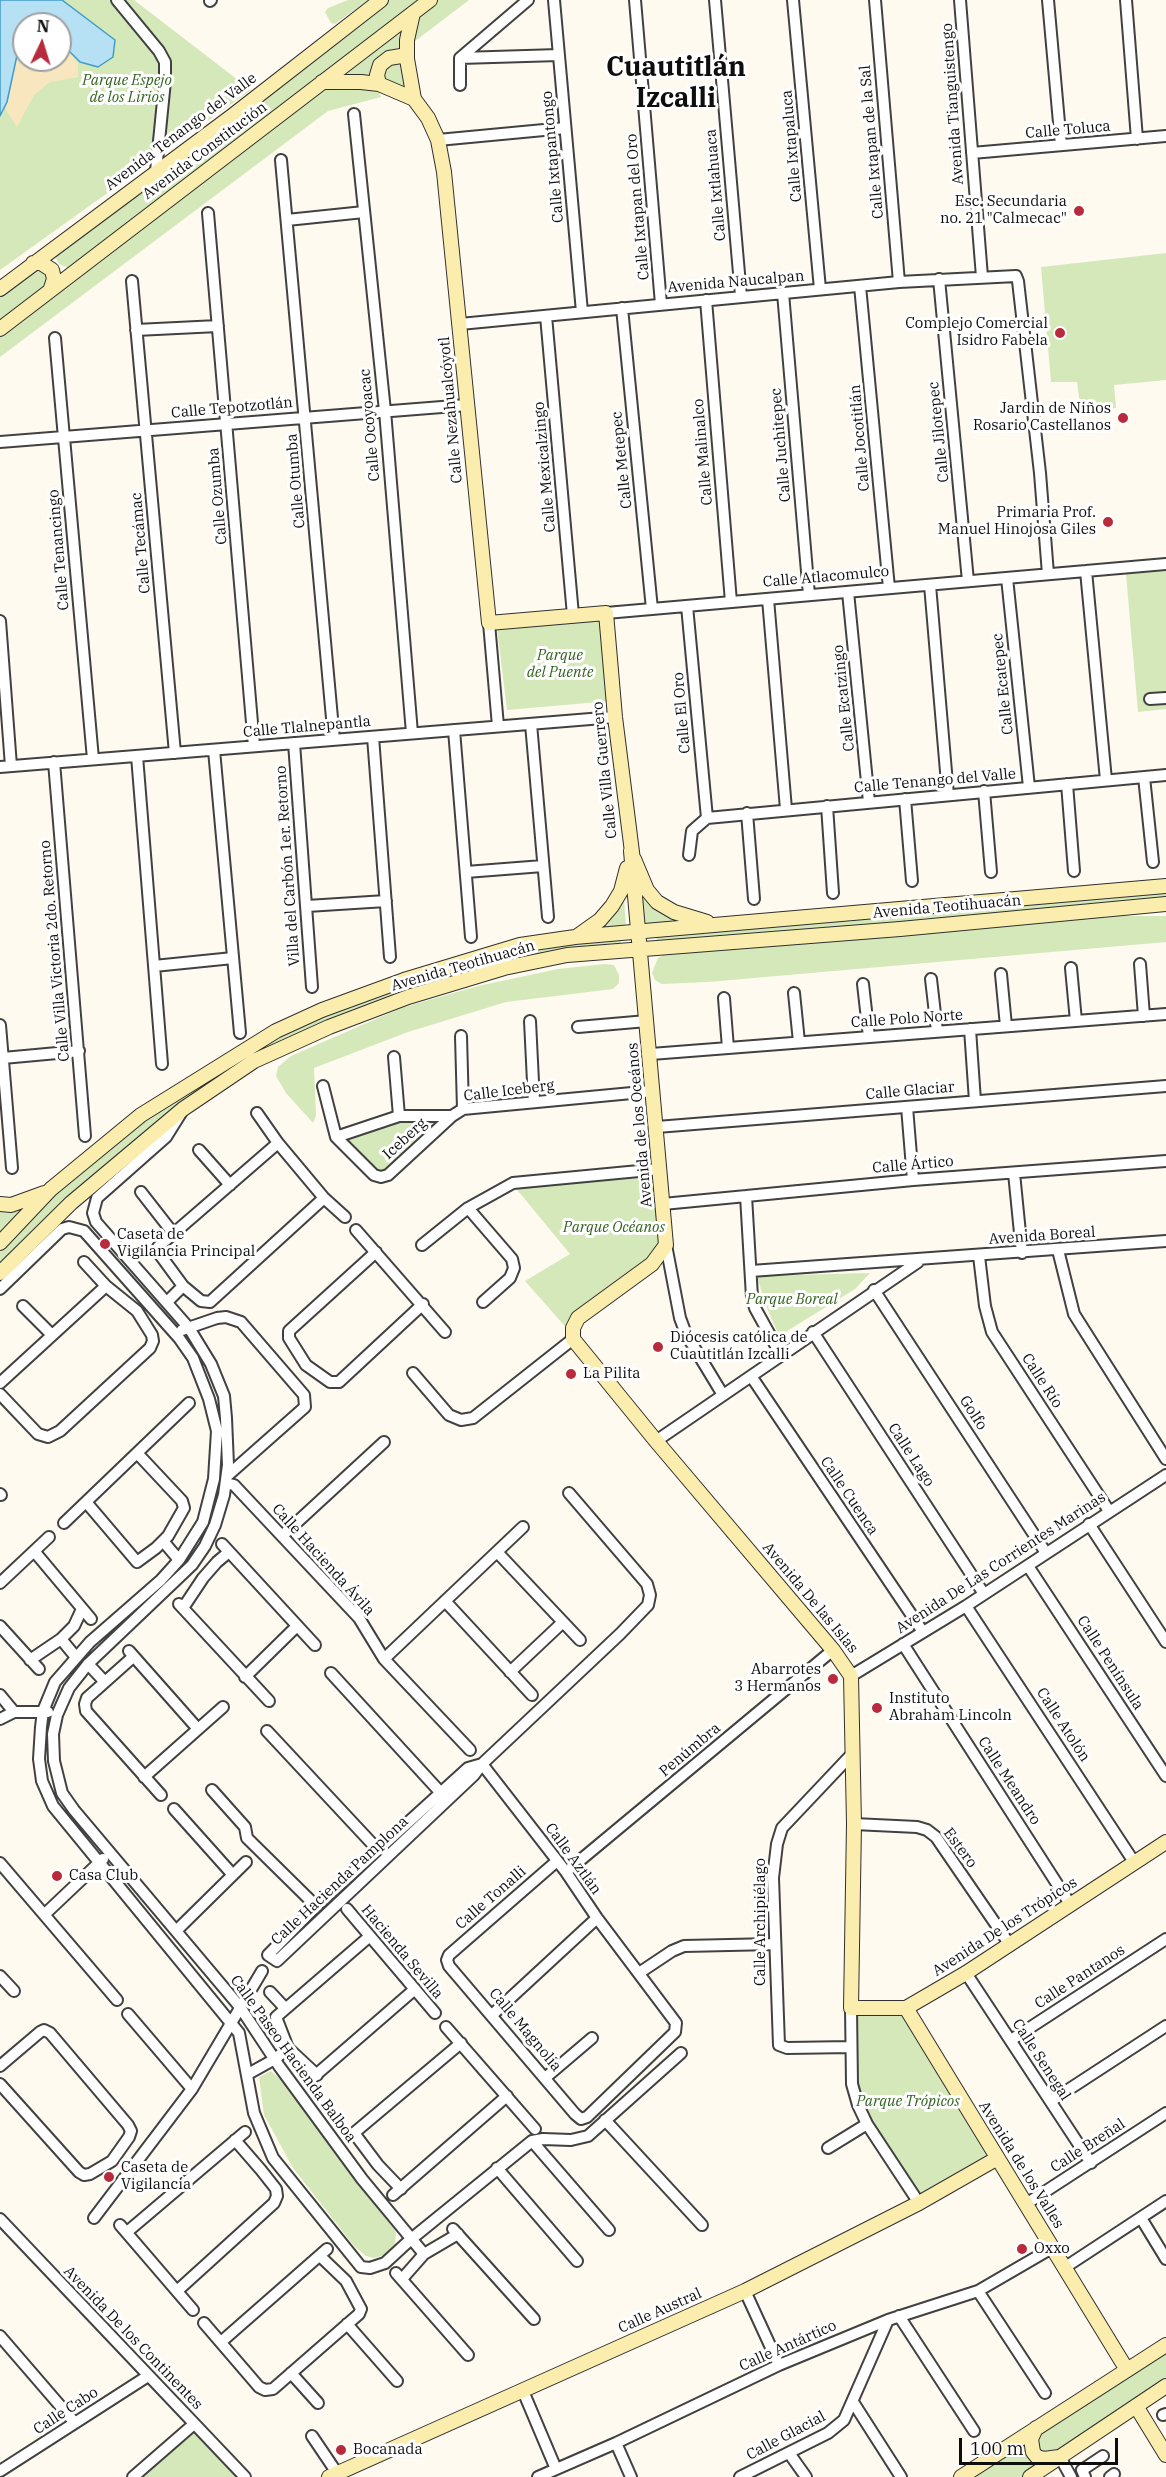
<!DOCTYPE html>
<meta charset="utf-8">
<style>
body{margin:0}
#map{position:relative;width:1166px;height:2477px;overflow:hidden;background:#fefaf0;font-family:"IBM Plex Serif",serif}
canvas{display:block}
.north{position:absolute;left:12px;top:12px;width:60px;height:60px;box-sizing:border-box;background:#fff;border:2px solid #9f9f9f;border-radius:50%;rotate:4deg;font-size:16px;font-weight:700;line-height:24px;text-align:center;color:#0e0e0e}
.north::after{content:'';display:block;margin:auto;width:21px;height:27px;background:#b82b3d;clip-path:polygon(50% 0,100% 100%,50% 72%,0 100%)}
.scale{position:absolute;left:959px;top:2438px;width:159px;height:27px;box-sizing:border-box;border:3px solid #0e0e0e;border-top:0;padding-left:8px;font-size:18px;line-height:21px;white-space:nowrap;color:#0e0e0e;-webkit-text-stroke:4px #fff;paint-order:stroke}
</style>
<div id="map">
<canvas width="1166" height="2477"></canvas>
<div class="north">N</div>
<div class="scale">100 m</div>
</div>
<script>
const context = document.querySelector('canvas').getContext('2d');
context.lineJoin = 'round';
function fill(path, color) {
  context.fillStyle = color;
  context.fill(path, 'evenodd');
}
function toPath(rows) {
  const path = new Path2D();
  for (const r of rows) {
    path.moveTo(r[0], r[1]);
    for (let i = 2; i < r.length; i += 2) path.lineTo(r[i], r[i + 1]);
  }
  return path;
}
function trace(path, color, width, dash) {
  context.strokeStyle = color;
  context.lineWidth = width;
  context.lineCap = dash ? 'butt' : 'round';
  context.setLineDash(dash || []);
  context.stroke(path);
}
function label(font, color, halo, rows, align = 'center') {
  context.font = font + ' "IBM Plex Serif",serif';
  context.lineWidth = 6;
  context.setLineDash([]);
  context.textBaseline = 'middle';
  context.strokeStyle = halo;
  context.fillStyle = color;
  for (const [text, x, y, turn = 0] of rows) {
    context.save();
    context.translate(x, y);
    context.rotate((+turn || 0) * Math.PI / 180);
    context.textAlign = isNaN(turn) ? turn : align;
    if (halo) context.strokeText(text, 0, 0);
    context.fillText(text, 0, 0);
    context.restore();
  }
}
fill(toPath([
 [0,0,134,0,251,90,0,270],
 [24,24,60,24,60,60,24,60],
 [348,0,368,0,335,24,331,23,325,12,328,8],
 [382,0,428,0,71,269,59,264,55,256],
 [434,0,469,0,410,45,417,13],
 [409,19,404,49,391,55,375,79,331,79],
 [400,58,408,93,384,85,381,68],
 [323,85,377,87,381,97,328,111,0,357,0,333],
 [1166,253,1166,380,1114,385,1116,408,1081,411,1077,382,1051,382,1041,267],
 [33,265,53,279,0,327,0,291],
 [1166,571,1166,709,1138,712,1126,574],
 [601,620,610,701,507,710,497,628],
 [1166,888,1166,902,659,942,655,937,656,935],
 [640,897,643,898,682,925,644,926],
 [624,898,626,927,595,929],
 [1066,916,1166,916,1166,942,708,982,662,984,655,980,652,973,658,958,667,953],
 [621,937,621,947,506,965,249,1063,0,1268,0,1248,52,1193,152,1113,283,1031,387,989,522,948],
 [605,964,614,965,619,975,619,983,613,989,506,1002,408,1032,314,1068,316,1115,313,1123,286,1093,276,1076,278,1067,291,1056,401,1008,478,986,558,969],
 [401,1120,442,1120,388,1175,374,1175,344,1138],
 [661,1170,668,1255,570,1332,525,1281,570,1254,514,1186],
 [17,1205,26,1208,0,1241,0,1206],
 [870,1273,855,1289,779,1336,765,1303,757,1276],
 [852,2010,906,2010,995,2158,920,2201,868,2123,853,2083],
 [271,2071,280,2079,396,2232,395,2249,388,2254,374,2258,366,2256,354,2246,293,2168,264,2115,259,2077],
 [1166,2351,1166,2383,1063,2453,1037,2457,1032,2436],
 [196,2427,242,2477,138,2477],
 [1030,2437,1042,2461,1026,2477,963,2477]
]), '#d5e8ba');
fill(toPath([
 [24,40,24,60,60,60,60,44,64,46,78,63,78,77,50,82,34,95,17,127,6,110,12,72]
]), '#f8e7be');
const water = toPath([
 [0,0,62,0,115,40,113,57,98,67,80,62,60,42,60,24,24,24,24,40,19,46,7,102,0,116,0,0]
]);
fill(water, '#b6e1f4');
trace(water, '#409cc8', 1.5);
const street = toPath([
 [117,0,159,51,165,62,165,81,156,171],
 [554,0,582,312],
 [635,0,661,304],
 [715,0,741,296],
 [793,0,820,289],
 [875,0,899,282],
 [960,0,982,277],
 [1048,0,1061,145],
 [1126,0,1137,139],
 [210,1,211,0],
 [460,58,559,55],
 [460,58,528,0],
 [460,85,460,58],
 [354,114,385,411,412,733],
 [438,140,565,128],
 [972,153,1166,136],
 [281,160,334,740],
 [208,213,254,746],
 [287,220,364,212],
 [939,279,968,581],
 [132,281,175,753],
 [860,286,889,588],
 [783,293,809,595],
 [706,300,731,602],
 [622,308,652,609],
 [546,316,573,615],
 [460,324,899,282,1016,276,1018,281,1040,473,1048,574],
 [136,330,218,326],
 [55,338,93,759],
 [0,442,467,405],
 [1086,571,1106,780],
 [1007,578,1029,787],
 [930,585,948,795],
 [848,592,869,802],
 [768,599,786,809],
 [687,606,707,818],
 [606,613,1166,564],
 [0,621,11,766],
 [489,623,498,726],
 [1150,699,1166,698],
 [531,724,548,917],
 [454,730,471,937],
 [373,737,390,957],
 [294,743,312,987],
 [214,750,240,1033],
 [137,756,162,1064],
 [54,762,85,1136],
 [0,767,615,717],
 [1144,777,1153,862],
 [1067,784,1074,871],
 [984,791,991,872],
 [905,799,912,881],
 [827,806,833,893],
 [747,813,754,899],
 [707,818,1166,775],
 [689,855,692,831,707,818],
 [466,872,543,866],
 [307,906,386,901],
 [1140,964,1144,1016],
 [154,966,233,958],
 [1071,968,1076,1021],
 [1001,974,1006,1026],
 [931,979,937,1031],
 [863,984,869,1037],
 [794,993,799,1042],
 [724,998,728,1048],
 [530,1021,534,1102],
 [0,1025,12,1168],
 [578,1027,647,1021],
 [970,1029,975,1101],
 [461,1036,463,1109],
 [651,1054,1166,1014],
 [394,1057,399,1116],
 [3,1058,79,1051],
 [323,1086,336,1137,374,1175,381,1177,388,1175,452,1116],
 [907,1107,913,1180],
 [181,1113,166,1137,97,1198,93,1213,96,1222,189,1328,211,1364,224,1396,226,1418,228,1465,224,1495,215,1525,205,1546,192,1565,88,1664,69,1688,57,1715,53,1734,54,1761,62,1793,74,1810,240,2007,279,2066,362,2179,424,2254],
 [257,1113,278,1143,324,1198,210,1302,201,1301,183,1286,158,1252,158,1247,278,1143],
 [657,1127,1166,1086],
 [336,1137,399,1116,452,1116,463,1109,653,1091],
 [199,1150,230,1185],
 [1014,1173,1022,1253],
 [141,1192,173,1233],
 [746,1196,752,1297,755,1308,781,1355],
 [324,1198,345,1217],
 [663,1204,913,1180,1166,1161],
 [468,1208,512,1259,514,1268,510,1278,483,1302],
 [356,1230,445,1332],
 [422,1245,468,1208,513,1183,660,1169],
 [666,1245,680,1318,686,1334,723,1395],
 [1058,1250,1074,1314,1166,1459],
 [376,1252,289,1331,289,1338,306,1365,330,1382,339,1382,423,1304],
 [979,1256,985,1306,992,1332,1109,1511],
 [84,1262,106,1286],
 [751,1271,1166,1241],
 [0,1289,62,1229,69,1227,84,1231,179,1338,193,1358,209,1399,217,1431,214,1479,203,1522,179,1560,161,1580,90,1642,55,1682,43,1711,41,1727,39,1759,42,1781,53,1806,239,2033,254,2113,273,2158,361,2267],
 [874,1290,1046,1553],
 [167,1302,183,1286],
 [23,1306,52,1335],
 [182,1330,217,1318,226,1317,241,1322,304,1395,305,1407,227,1476],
 [813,1332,984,1594],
 [413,1373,449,1415,461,1420,473,1418,573,1339],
 [751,1376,923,1632],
 [0,1383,106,1286,137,1311,152,1335,153,1341,150,1348,60,1431,48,1437,38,1434,0,1394],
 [656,1441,918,1262],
 [226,1483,234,1485,359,1618,384,1659,470,1750],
 [0,1494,1,1495],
 [86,1502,137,1562,156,1548,168,1536,184,1508,182,1501,137,1453],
 [64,1523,189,1403],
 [1089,1524,1166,1642],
 [282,1536,384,1442],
 [163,1541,179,1560],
 [222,1544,315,1645],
 [34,1551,91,1619],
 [497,1552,580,1640],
 [1028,1566,1166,1776],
 [0,1583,49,1537],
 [445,1601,532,1695],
 [179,1604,269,1701],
 [966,1606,1134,1862],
 [183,1608,203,1578,217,1562,229,1552],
 [0,1626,39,1669],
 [61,1639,75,1656],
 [903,1644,1070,1904],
 [129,1651,198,1729],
 [133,1657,87,1698,85,1704,86,1711,161,1795],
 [384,1659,523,1527],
 [30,1660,61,1639,74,1626,82,1609],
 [88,1664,104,1681],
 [510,1672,562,1623],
 [331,1673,441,1793],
 [851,1676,966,1606,1166,1475],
 [245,1677,297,1626],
 [0,1695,14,1712],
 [0,1719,14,1712,48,1712],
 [267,1731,378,1850],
 [482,1764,468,1768,316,1906,268,1955,277,1961,474,1775,482,1764,620,1634,648,1605,650,1595,647,1584,569,1493],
 [482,1764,566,1872,597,1918,676,2023,675,2032,587,2117,581,2119,575,2114,449,1966,447,1960,449,1955,557,1861],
 [144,1777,223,1707],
 [212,1790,245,1827,247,1838,316,1906],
 [174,1809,233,1875],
 [854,1824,917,1827,927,1830,936,1837,1010,1945],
 [0,1863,117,2000],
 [566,1872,833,1650],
 [347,1909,435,2013],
 [45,1914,103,1859],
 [177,1930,246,1862],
 [639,1973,672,1951,684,1946,774,1944],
 [966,1973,1091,2163],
 [0,1976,14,1991],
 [270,1992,285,2008],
 [851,2008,852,2084,858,2105,867,2124,919,2203],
 [128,2014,192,2089],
 [492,2015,597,1918],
 [446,2027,535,2129],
 [1011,2040,1166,1939],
 [851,2047,787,2048,779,2045,773,1878,777,1844,782,1828,852,1754],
 [0,2066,40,2032,44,2030,50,2033,128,2125,131,2131,129,2137,112,2161,90,2174,84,2175,79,2172,0,2084],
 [248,2074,275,2059,288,2048],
 [317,2075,288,2048,276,2017,370,1936],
 [545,2078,592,2038],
 [310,2080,415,1989],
 [1051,2101,1166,2026],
 [605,2120,702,2225],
 [532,2141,609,2230],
 [828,2148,867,2124],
 [497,2168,577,2261],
 [401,2189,378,2165,354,2133,461,2043],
 [393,2195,507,2096],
 [1026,2204,1166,2113],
 [94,2218,192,2089,262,1971],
 [1141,2218,1166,2259],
 [0,2219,245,2477],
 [120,2225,193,2310],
 [453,2229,534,2319],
 [127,2232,245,2132],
 [361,2267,370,2268,385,2263,410,2240,532,2141,543,2139,571,2140,588,2136,681,2053],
 [1064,2268,1166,2201],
 [396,2273,468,2355],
 [402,2279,424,2254,458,2234],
 [177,2291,274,2203,277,2196,276,2189,261,2170,235,2140],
 [745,2291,779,2365],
 [978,2291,1045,2393],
 [899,2316,974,2431],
 [204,2323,259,2387,265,2390,273,2389,359,2314,361,2309,346,2281,320,2256],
 [347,2324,397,2381],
 [0,2336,75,2423],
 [221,2342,327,2249],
 [291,2373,318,2403],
 [523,2391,556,2469],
 [853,2402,901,2477],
 [1163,2415,1166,2414],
 [312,2436,337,2473],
 [616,2443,631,2477],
 [789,2453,806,2477],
 [1060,2457,1071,2477],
 [0,2471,148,2376],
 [133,2477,194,2424],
 [538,2477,616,2443,779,2365,888,2320,978,2291,1052,2248],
 [740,2477,828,2433,844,2420,888,2320],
 [1085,2477,1082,2470,1103,2456],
 [1110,2477,1114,2474]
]);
const secondary = toPath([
 [413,13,407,40,407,59,414,99,428,118,438,140,444,172,489,623,606,613,615,717,633,860],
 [322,82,361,82,379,84,414,99],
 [379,84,377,75,380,65,389,58,401,56,407,59],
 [33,263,41,263,52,270,54,279,51,288],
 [0,289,232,116,381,0],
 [0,329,430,0],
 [631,851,666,1245,652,1264,578,1318,573,1328,573,1339,656,1441,833,1650,851,1676,854,1824,851,2008,906,2008,966,1973,1166,1842],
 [634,859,647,890,657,902,674,912,707,922],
 [576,937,600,920,612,906,621,891,627,868],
 [0,1204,11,1205,44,1193],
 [0,1243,51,1189,141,1115,276,1031,322,1010,404,980,520,945,575,937,1166,886],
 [0,1273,71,1203,183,1109,254,1061,329,1027,408,997,504,968,567,955,900,929,1166,904],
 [906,2008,1127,2370],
 [1136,2406,1166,2455],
 [1036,2428,1031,2439,1033,2452,1037,2457,1044,2459,1059,2457],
 [329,2477,745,2291,919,2203,996,2159],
 [961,2477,1166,2345],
 [1030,2477,1166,2386]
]);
trace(street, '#414141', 14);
trace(secondary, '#303030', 16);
trace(street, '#fff', 10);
trace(secondary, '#fbedad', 14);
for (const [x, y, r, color] of [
 [1079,211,6,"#b82b3d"],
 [1060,333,6,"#b82b3d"],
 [1123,418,6,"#b82b3d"],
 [1108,522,6,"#b82b3d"],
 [105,1244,6,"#b82b3d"],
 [658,1347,6,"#b82b3d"],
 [571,1374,6,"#b82b3d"],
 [833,1679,6,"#b82b3d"],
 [877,1708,6,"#b82b3d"],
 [57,1876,6,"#b82b3d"],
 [109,2177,6,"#b82b3d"],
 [1022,2249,6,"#b82b3d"],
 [341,2450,6,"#b82b3d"]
]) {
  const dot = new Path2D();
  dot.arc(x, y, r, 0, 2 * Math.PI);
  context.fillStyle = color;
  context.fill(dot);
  trace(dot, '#fff', 2);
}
label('italic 15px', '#346321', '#fff', [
 ["Parque Espejo",127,81],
 ["de los Lirios",127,98],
 ["Parque",560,656],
 ["del Puente",560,673],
 ["Parque Océanos",614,1228],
 ["Parque Boreal",792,1300],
 ["Parque Trópicos",908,2102]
]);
label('15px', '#0e0e0e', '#fff', [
 ["Avenida Tianguistengo",953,104,-94],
 ["Calle Toluca",1068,130,-5],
 ["Avenida Tenango del Valle",181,132,-37],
 ["Calle Ixtapan de la Sal",872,142,-95],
 ["Calle Ixtapaluca",792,146,-95],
 ["Avenida Constitución",205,151,-37],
 ["Calle Ixtapantongo",553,157,-95],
 ["Calle Ixtlahuaca",716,185,-95],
 ["Calle Ixtapan del Oro",638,207,-95],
 ["Avenida Naucalpan",736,282,-5],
 ["Calle Tepotzotlán",232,408,-5],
 ["Calle Nezahualcóyotl",451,410,-95],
 ["Calle Ocoyoacac",370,425,-95],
 ["Calle Jilotepec",939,432,-96],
 ["Calle Jocotitlán",860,438,-95],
 ["Calle Juchitepec",781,445,-95],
 ["Calle Malinalco",703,452,-95],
 ["Calle Metepec",622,460,-96],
 ["Calle Mexicalzingo",545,467,-95],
 ["Calle Otumba",296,481,-95],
 ["Calle Ozumba",218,496,-95],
 ["Calle Tecámac",141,543,-95],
 ["Calle Tenancingo",59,550,-95],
 ["Calle Atlacomulco",826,577,-5],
 ["Calle Ecatepec",1003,684,-96],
 ["Calle Ecatzingo",844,698,-96],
 ["Calle El Oro",682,713,-95],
 ["Calle Tlalnepantla",307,727,-5],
 ["Calle Villa Guerrero",605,770,-96],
 ["Calle Tenango del Valle",935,781,-5],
 ["Villa del Carbón 1er. Retorno",288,866,-94],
 ["Avenida Teotihuacán",947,907,-5],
 ["Calle Villa Victoria 2do. Retorno",55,951,-95],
 ["Avenida Teotihuacán",463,966,-16],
 ["Calle Polo Norte",907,1019,-4],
 ["Calle Iceberg",509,1091,-7],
 ["Calle Glaciar",910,1091,-5],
 ["Avenida de los Oceános",640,1125,-95],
 ["Iceberg",405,1139,-42],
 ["Calle Ártico",913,1165,-5],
 ["Avenida Boreal",1042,1236,-4],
 ["Calle Río",1042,1381,57],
 ["Golfo",973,1413,57],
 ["Calle Lago",911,1455,57],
 ["Calle Cuenca",849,1496,56],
 ["Calle Hacienda Ávila",323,1560,48],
 ["Avenida De Las Corrientes Marinas",1001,1563,-33],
 ["Avenida De las Islas",810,1598,50],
 ["Calle Península",1110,1663,57],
 ["Calle Atolón",1063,1725,57],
 ["Penúmbra",690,1750,-40],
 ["Calle Meandro",1009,1781,57],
 ["Estero",960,1848,53],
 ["Calle Aztlán",573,1859,54],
 ["Calle Hacienda Pamplona",340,1881,-43],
 ["Calle Tonalli",491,1898,-41],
 ["Calle Archipiélago",761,1922,-90],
 ["Avenida De los Trópicos",1005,1927,-33],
 ["Hacienda Sevilla",402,1952,50],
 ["Calle Pantanos",1080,1977,-33],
 ["Calle Magnolia",525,2030,50],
 ["Calle Paseo Hacienda Balboa",293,2059,54],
 ["Calle Senegal",1041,2060,57],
 ["Calle Breñal",1088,2146,-33],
 ["Avenida de los Valles",1021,2165,58],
 ["Calle Austral",660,2311,-24],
 ["Avenida De los Continentes",133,2338,46],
 ["Calle Antártico",788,2346,-24],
 ["Calle Cabo",66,2411,-33],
 ["Calle Glacial",786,2436,-28]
]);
label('15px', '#0e0e0e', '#fff', [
 ["Esc. Secundaria",1067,202,"right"],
 ["no. 21 \"Calmecac\"",1067,219,"right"],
 ["Complejo Comercial",1048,324,"right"],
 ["Isidro Fabela",1048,341,"right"],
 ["Jardin de Niños",1111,409,"right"],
 ["Rosario Castellanos",1111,426,"right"],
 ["Primaria Prof.",1096,513,"right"],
 ["Manuel Hinojosa Giles",1096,530,"right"],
 ["Caseta de",117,1235],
 ["Vigilancia Principal",117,1252],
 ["Diócesis católica de",670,1338],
 ["Cuautitlán Izcalli",670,1355],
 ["La Pilita",583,1374],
 ["Abarrotes",821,1670,"right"],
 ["3 Hermanos",821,1687,"right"],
 ["Instituto",889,1699],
 ["Abraham Lincoln",889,1716],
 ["Casa Club",69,1876],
 ["Caseta de",121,2168],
 ["Vigilancia",121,2185],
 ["Oxxo",1034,2249],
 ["Bocanada",353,2450]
], 'left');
label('bold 27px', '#0e0e0e', '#fff', [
 ["Cuautitlán",676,68],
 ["Izcalli",676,99]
]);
</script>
